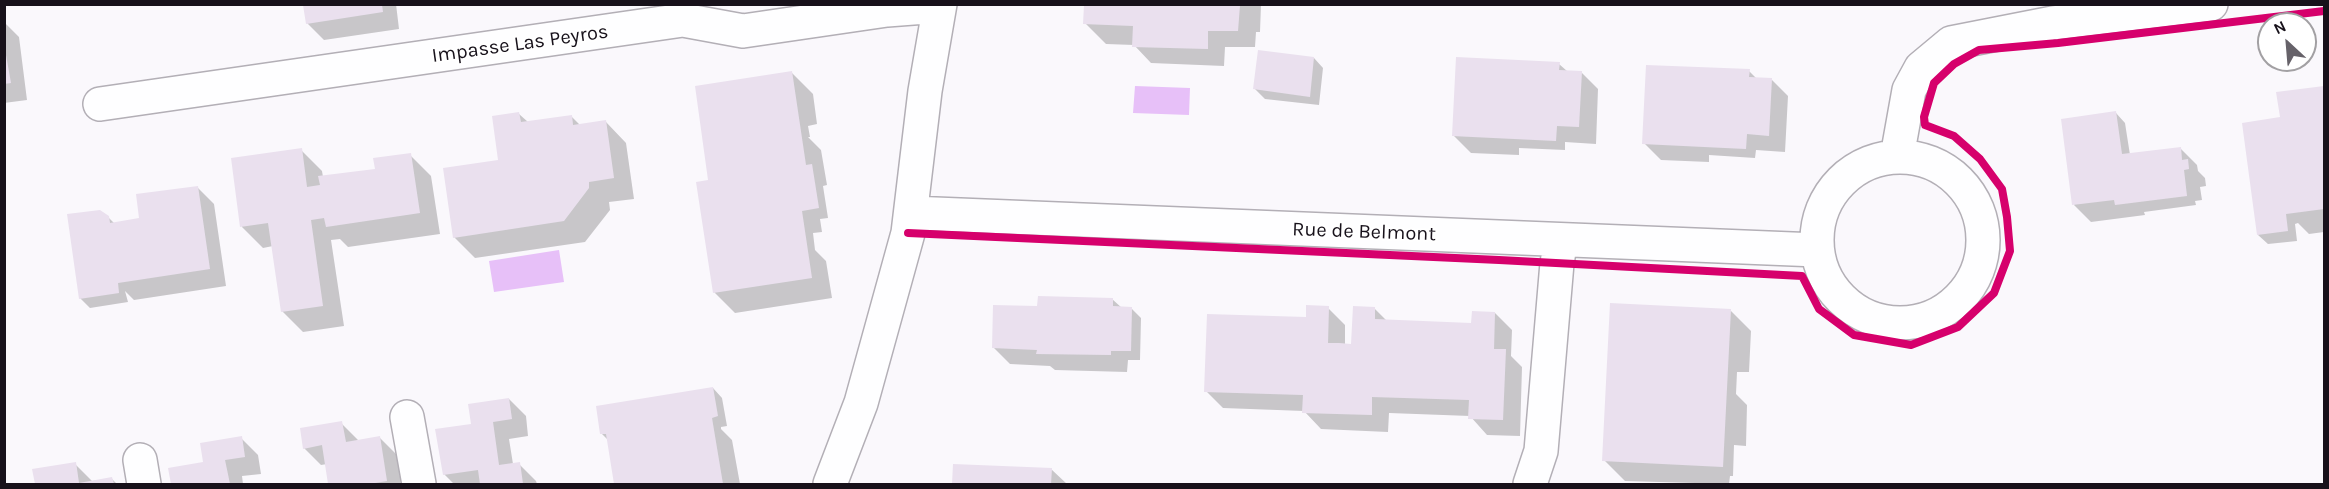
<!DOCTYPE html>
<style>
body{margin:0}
#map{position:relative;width:2329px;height:489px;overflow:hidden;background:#faf8fc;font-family:Karla,sans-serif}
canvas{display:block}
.frame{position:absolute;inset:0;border:6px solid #17111a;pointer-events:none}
.north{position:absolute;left:2257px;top:12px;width:60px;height:60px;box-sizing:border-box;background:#fff;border:2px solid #a2a0a3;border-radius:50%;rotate:334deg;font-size:16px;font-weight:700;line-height:24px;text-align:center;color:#17111a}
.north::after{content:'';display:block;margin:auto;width:21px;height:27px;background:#666269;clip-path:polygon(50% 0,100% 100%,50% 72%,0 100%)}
</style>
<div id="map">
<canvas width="2329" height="489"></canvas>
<div class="frame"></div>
<div class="north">N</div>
</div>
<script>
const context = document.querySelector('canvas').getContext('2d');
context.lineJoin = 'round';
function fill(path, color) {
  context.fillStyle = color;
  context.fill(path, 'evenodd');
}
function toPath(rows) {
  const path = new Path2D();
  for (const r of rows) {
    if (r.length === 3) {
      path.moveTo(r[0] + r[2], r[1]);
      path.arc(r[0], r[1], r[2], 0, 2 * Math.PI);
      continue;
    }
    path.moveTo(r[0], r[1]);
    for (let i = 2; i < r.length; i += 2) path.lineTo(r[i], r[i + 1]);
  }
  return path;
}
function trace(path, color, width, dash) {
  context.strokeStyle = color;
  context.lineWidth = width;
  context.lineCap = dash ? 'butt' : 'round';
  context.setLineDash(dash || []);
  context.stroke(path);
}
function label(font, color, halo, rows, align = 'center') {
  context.font = font + ' Karla,sans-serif';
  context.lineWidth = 4.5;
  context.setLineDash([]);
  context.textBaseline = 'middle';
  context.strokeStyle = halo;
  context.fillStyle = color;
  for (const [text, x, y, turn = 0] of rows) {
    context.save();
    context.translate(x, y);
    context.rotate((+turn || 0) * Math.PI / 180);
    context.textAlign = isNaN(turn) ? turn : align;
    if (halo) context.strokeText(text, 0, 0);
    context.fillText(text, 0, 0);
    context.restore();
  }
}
fill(toPath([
 [1135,86,1190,88,1189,115,1133,113],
 [559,250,564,282,494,292,489,261]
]), '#e7c0f8');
fill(toPath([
 [305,4,396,4,399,29,324,40,307,23],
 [1085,4,1261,4,1260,32,1256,32,1255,47,1225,47,1224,66,1151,63,1134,45,1106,44,1085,23],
 [4,22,19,37,27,100,4,103],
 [1314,58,1323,68,1319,105,1265,99,1255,89],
 [1559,64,1567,71,1581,72,1598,89,1596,144,1565,142,1565,150,1519,148,1519,155,1471,153,1454,136],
 [1749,71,1757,79,1771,79,1788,96,1785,152,1756,150,1755,158,1709,155,1709,162,1661,160,1644,143],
 [792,73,813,94,817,124,808,126,810,137,808,137,821,150,827,185,823,186,828,218,820,219,822,232,813,233,815,250,826,261,832,298,735,313,714,292,712,181],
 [2324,88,2324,232,2309,234,2298,223,2295,224,2297,241,2268,244,2258,235,2281,119,2278,94],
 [2116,113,2125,123,2130,155,2180,148,2197,165,2198,171,2205,178,2206,186,2200,187,2202,200,2195,201,2196,205,2144,212,2145,215,2091,222,2074,205],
 [519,114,528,122,571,116,581,126,606,122,626,143,634,199,609,202,610,210,585,242,475,258,454,237,502,161],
 [301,150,322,171,323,177,376,170,410,155,431,176,440,234,348,247,340,239,331,240,344,326,303,332,282,311,273,246,263,248,242,227,233,159],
 [197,187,214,204,226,286,134,300,125,291,128,302,90,308,80,298,108,217,114,223,141,219],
 [1112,299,1122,308,1132,309,1141,318,1140,360,1128,360,1127,372,1055,370,1050,366,1010,364,993,347,1038,308],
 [1328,308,1345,325,1345,345,1353,345,1374,308,1387,321,1473,324,1495,313,1512,330,1511,356,1522,367,1520,436,1487,435,1470,416,1389,413,1388,432,1321,429,1304,411,1223,408,1206,391,1307,319],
 [1730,310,1751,331,1749,372,1737,372,1736,394,1747,405,1746,446,1734,445,1733,476,1730,476,1729,484,1625,481,1604,460],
 [713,388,722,398,727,426,721,427,721,429,732,440,740,484,616,484,609,441,601,433],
 [509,399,526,416,528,436,509,439,513,464,519,464,536,481,537,484,454,484,444,474,472,425],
 [341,423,359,441,380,438,397,455,401,484,330,484,327,464,321,465,304,448],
 [241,438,258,455,261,474,242,476,243,484,172,484,170,469,204,463],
 [75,464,92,481,112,479,117,484,36,484,34,470],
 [954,466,1051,469,1067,484,954,484]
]), '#0003');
fill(toPath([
 [303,5,382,5,383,12,306,24],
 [1084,5,1240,5,1238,31,1208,31,1208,49,1132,47,1133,26,1083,24],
 [4,44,11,83,4,84],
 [1258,50,1314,57,1310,97,1253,89],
 [1456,57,1560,62,1559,70,1582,71,1579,127,1557,126,1556,141,1452,136],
 [1646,65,1750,69,1749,77,1772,78,1769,136,1747,134,1746,149,1642,144],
 [792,71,806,165,812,164,819,208,802,211,812,278,713,293,696,182,708,180,695,86],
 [2324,86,2324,209,2286,214,2288,231,2257,235,2242,123,2280,117,2276,92],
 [2116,111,2122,154,2181,147,2182,160,2188,159,2189,169,2184,170,2187,196,2115,205,2114,200,2072,205,2061,119],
 [519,112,521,122,572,115,573,125,606,120,614,178,589,182,589,188,564,221,453,238,443,168,498,160,492,116],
 [302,148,307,187,320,185,318,176,375,169,373,158,411,153,420,213,326,227,324,218,311,220,323,306,281,312,268,223,240,227,231,158],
 [198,186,210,269,118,283,119,293,79,299,67,214,100,210,109,216,110,223,139,218,136,194],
 [1038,296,1113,298,1113,306,1132,307,1131,351,1111,351,1111,355,1036,354,1037,350,992,348,993,305,1037,306],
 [1610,303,1731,309,1723,467,1602,461],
 [1306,305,1329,306,1328,343,1339,343,1351,344,1353,306,1375,307,1375,319,1471,323,1472,311,1495,312,1494,349,1506,349,1503,420,1468,419,1469,400,1372,397,1372,415,1302,413,1303,395,1204,392,1207,314,1306,317],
 [713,387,718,416,712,418,723,484,614,484,606,434,600,434,596,406],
 [509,398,512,419,493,422,499,465,520,462,523,484,480,484,478,470,443,475,435,429,471,424,468,404],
 [342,421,346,442,380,436,387,481,369,484,328,484,322,445,303,449,300,428],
 [242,436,245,457,225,460,230,484,171,484,168,468,203,462,200,443],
 [76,462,79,483,112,477,114,484,35,484,32,469],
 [953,464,1052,468,1051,484,952,484]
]), '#eae0ee');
const street = toPath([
 [100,104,683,20,743,31,887,10,939,6],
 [1900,240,83],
 [1897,157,1909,90,1921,68,1951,43,2053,23,2211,4],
 [911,213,1817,250],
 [407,417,419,484],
 [140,460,144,484],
 [830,484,861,403,908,233,925,91,940,4],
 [1530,484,1541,451,1557,263,1561,240]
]);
trace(street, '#b3afb6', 36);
trace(street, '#fefeff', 33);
trace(toPath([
 [908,233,1499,260,1802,276,1819,309,1854,335,1911,345,1958,327,1994,293,2010,251,2007,217,2002,189,1980,159,1954,136,1925,125,1924,117,1934,83,1954,64,1979,50,2058,43,2324,11]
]), '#d6006c', 8);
label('20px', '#17111a', '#fff', [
 ["Impasse Las Peyros",520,44,-8],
 ["Rue de Belmont",1364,232,2]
]);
</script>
